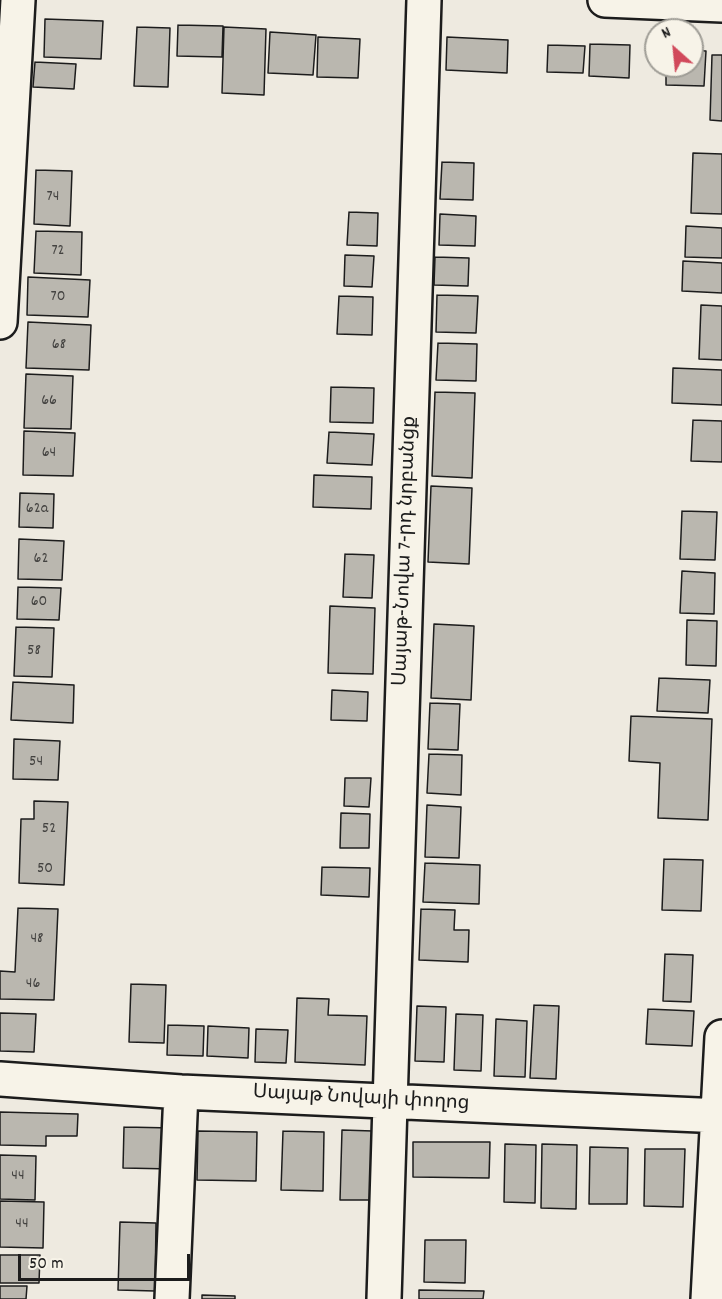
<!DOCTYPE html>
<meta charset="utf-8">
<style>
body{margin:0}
#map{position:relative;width:722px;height:1299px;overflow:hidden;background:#eeeae0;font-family:Dekko,sans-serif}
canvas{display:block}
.north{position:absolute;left:644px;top:18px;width:60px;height:60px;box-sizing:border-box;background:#f7f3e8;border:2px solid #9f9d96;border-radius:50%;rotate:333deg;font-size:16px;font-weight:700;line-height:24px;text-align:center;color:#1c1c1c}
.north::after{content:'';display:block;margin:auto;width:21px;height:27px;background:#d1495b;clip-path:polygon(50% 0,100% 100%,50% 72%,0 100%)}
.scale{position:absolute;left:18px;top:1254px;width:172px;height:27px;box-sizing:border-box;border:3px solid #1c1c1c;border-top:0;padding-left:8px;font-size:18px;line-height:21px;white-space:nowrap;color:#1c1c1c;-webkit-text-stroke:4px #f7f3e8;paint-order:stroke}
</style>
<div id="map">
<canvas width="722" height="1299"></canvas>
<div class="north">N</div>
<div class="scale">50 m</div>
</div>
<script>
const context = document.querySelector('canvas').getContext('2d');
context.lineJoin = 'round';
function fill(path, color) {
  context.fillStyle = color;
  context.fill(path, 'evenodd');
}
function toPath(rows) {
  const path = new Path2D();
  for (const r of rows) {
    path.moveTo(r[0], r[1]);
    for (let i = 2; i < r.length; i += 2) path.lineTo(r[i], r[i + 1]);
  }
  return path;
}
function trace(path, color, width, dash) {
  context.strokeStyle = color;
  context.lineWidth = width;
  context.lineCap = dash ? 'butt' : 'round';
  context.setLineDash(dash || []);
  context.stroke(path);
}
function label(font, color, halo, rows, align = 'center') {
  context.font = font + ' Dekko,"Noto Sans Armenian",sans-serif';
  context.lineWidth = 5;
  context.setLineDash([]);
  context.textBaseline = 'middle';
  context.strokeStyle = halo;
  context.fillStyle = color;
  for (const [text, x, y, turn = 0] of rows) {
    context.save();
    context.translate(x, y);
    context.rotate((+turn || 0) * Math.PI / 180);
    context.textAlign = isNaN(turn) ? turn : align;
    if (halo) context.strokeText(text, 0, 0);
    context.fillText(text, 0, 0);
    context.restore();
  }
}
const building = toPath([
 [45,19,103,21,101,59,44,57,45,19],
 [178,25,223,26,222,57,177,56,178,25],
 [137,27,170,28,168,87,134,86,137,27],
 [224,27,266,29,264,95,222,93,224,27],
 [270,32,316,35,313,75,268,73,270,32],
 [318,37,360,39,358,78,317,77,318,37],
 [447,37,508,40,507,73,446,70,447,37],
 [590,44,630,45,629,78,589,76,590,44],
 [548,45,585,46,583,73,547,72,548,45],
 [692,50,706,51,704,86,666,85,666,66,692,66,692,50],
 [712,55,722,55,722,121,710,120,712,55],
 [35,62,76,64,74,89,33,87,35,62],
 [693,153,722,154,722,214,691,213,693,153],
 [442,162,474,163,473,200,440,199,442,162],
 [36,170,72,171,70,226,34,224,36,170],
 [349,212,378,213,377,246,347,245,349,212],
 [440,214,476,216,475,246,439,245,440,214],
 [686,226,722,228,722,258,685,257,686,226],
 [36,231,82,232,81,275,34,273,36,231],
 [345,255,374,256,372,287,344,286,345,255],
 [435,257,469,258,468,286,434,285,435,257],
 [683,261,722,263,722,293,682,291,683,261],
 [28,277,90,280,88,317,27,315,28,277],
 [437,295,478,296,476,333,436,332,437,295],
 [339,296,373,297,372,335,337,334,339,296],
 [701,305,722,306,722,360,699,359,701,305],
 [28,322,91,325,89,370,26,368,28,322],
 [438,343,477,344,476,381,436,380,438,343],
 [673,368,722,370,722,405,672,403,673,368],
 [26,374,73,376,71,429,24,428,26,374],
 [331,387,374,388,373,423,330,422,331,387],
 [435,392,475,393,472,478,432,476,435,392],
 [693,420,722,421,722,462,691,461,693,420],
 [24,431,75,433,73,476,23,475,24,431],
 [329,432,374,434,372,465,327,463,329,432],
 [314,475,372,477,371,509,313,507,314,475],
 [431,486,472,488,469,564,428,562,431,486],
 [20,493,54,494,53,528,19,527,20,493],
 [682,511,717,512,715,560,680,559,682,511],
 [19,539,64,541,62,580,18,579,19,539],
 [345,554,374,555,372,598,343,597,345,554],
 [682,571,715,573,714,614,680,613,682,571],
 [18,587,61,588,59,620,17,619,18,587],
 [330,606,375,608,373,674,328,673,330,606],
 [687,620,717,621,716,666,686,665,687,620],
 [434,624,474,626,471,700,431,698,434,624],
 [16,627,54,628,52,677,14,676,16,627],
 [659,678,710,680,708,713,657,711,659,678],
 [13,682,74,685,73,723,11,720,13,682],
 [332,690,368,692,367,721,331,720,332,690],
 [430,703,460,704,458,750,428,749,430,703],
 [631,716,712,719,708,820,658,818,660,763,629,761,631,716],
 [14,739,60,741,58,780,13,779,14,739],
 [429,754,462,755,461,795,427,793,429,754],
 [345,778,371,778,369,807,344,806,345,778],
 [34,801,68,802,64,885,19,883,21,819,34,819,34,801],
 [427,805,461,807,459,858,425,857,427,805],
 [341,813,370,814,369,848,340,848,341,813],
 [664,859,703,860,701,911,662,910,664,859],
 [425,863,480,865,479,904,423,902,425,863],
 [322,867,370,868,369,897,321,895,322,867],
 [18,908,58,909,54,1000,0,999,0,971,15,972,18,908],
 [421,909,455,910,454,930,469,930,468,962,419,960,421,909],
 [665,954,693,955,691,1002,663,1001,665,954],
 [131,984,166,985,164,1043,129,1042,131,984],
 [297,998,329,999,328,1015,367,1016,365,1065,295,1062,297,998],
 [534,1005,559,1006,556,1079,530,1078,534,1005],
 [417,1006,446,1007,444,1062,415,1061,417,1006],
 [648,1009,694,1011,692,1046,646,1044,648,1009],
 [0,1013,36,1014,34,1052,0,1051,0,1013],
 [456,1014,483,1015,481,1071,454,1070,456,1014],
 [496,1019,527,1021,525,1077,494,1076,496,1019],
 [168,1025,204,1026,203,1056,167,1055,168,1025],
 [208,1026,249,1028,248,1058,207,1056,208,1026],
 [256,1029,288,1030,286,1063,255,1062,256,1029],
 [0,1112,78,1114,77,1136,46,1136,46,1146,0,1145,0,1112],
 [124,1127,173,1128,172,1169,123,1168,124,1127],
 [342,1130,373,1131,371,1200,340,1200,342,1130],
 [198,1131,257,1132,256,1181,197,1180,198,1131],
 [283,1131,324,1132,323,1191,281,1190,283,1131],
 [413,1142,490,1142,489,1178,413,1177,413,1142],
 [505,1144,536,1145,535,1203,504,1202,505,1144],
 [542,1144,577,1145,576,1209,541,1208,542,1144],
 [590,1147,628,1148,627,1204,589,1204,590,1147],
 [645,1149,685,1149,683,1207,644,1206,645,1149],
 [0,1155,36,1156,35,1200,0,1199,0,1155],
 [0,1201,44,1202,43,1248,0,1247,0,1201],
 [120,1222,156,1223,155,1291,118,1290,120,1222],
 [425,1240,466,1240,465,1283,424,1282,425,1240],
 [0,1255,40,1255,39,1283,0,1283,0,1255],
 [0,1286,27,1286,26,1299,0,1299,0,1286],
 [419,1290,484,1291,483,1299,419,1299,419,1290],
 [202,1295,235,1296,235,1299,202,1299,202,1295]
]);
fill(building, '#bab7af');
trace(building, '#1c1c1c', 1.5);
const minor = toPath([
 [0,1079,181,1092,722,1116],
 [172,1299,181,1092],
 [384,1299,424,0],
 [708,1299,722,1037]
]);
const major = toPath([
 [605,0,722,5],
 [0,322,18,0]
]);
trace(minor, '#1c1c1c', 38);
trace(major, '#1c1c1c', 38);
trace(minor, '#f7f3e8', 33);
trace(major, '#f7f3e8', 33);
label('16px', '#444341', null, [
 ["74",53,198],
 ["72",58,252],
 ["70",58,298],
 ["68",59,346],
 ["66",49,402],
 ["64",49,454],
 ["62a",37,510],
 ["62",41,560],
 ["60",39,603],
 ["58",34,652],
 ["54",36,763],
 ["52",49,830],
 ["50",45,870],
 ["48",37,940],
 ["46",33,985],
 ["44",18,1177],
 ["44",22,1225]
]);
label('20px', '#1c1c1c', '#f7f3e8', [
 ["Սայաթ-Նովա 7-րդ նրբանցք",407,551,-88],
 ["Սայաթ Նովայի փողոց",361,1100,3]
]);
</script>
